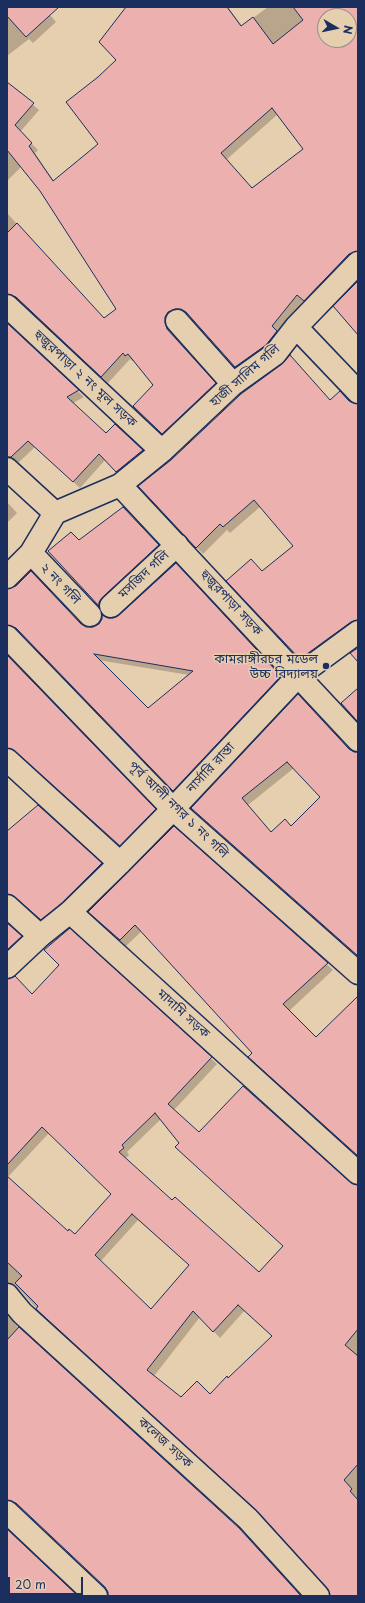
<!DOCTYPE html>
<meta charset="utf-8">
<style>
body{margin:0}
#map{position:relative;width:365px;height:1603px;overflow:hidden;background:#e6cfaf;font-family:"Playpen Sans",sans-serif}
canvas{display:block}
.frame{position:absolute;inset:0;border:8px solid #1b2f5e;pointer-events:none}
.north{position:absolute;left:317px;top:8px;width:40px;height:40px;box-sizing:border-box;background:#e6cfaf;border:1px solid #958f8f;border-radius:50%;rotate:99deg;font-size:11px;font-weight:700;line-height:16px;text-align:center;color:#1b2f5e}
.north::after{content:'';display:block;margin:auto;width:14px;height:18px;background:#1b2f5e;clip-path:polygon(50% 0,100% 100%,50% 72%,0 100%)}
.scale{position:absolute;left:8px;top:1577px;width:75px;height:18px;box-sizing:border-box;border:2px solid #1b2f5e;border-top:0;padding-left:5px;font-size:12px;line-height:14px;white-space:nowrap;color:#1b2f5e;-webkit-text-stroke:3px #e6cfaf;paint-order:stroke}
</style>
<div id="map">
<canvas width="365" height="1603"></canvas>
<div class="frame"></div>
<div class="north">N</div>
<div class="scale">20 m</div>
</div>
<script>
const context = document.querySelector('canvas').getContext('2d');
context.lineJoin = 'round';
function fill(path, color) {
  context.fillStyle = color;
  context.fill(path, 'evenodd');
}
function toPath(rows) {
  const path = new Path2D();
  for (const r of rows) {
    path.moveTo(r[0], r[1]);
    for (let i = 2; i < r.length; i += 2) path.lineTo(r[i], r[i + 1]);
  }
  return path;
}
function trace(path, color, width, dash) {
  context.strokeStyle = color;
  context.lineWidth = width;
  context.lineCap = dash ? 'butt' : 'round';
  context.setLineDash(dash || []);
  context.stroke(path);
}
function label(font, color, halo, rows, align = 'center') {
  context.font = font + ' "Playpen Sans","Noto Sans Bengali",sans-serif';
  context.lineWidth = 3;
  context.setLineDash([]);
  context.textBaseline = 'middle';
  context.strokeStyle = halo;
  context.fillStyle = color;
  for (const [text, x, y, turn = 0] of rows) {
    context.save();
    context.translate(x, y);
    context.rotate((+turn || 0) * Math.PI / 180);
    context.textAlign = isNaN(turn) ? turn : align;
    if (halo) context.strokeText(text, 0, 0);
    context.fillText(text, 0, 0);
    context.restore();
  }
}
fill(toPath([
 [7,7,43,7,56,22,33,43,29,39,7,56],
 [124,7,228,7,242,26,268,7,358,7,358,259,310,307,304,300,278,333,283,338,242,373,192,318,188,315,182,315,171,330,174,336,221,390,169,439,140,413,155,385,134,360,132,361,130,359,108,383,23,303,17,300,7,302,7,213,104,320,117,309,41,190,22,166,7,181,7,83,39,110,20,132,38,150,35,153,54,181,100,145,99,78,117,60,126,8],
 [325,16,349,16,349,40,325,40],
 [278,114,304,149,252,189,226,160],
 [7,324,84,397,73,403,106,435,115,426,148,457,123,478,106,459,80,488,35,447,18,463,10,463,7,465],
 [340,392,354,405,358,405,358,628,307,665,300,659,262,572,295,546,261,506,230,533,227,530,203,554,140,486,331,401],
 [7,502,17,513,7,523],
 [130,515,165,552,106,612,49,552,71,533,79,541],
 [182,571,287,683,180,796,23,634,18,631,11,631,7,633,7,590,87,628,94,628,107,619,114,619],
 [98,660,189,675,148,709],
 [7,656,161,816,126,851,23,757,16,754,7,753],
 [298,696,350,750,358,753,358,956,199,814],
 [294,768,321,797,291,827,271,833,248,805],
 [38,806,107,870,48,925,23,903,16,900,10,900,7,902,7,832],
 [174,828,333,970,289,1011,316,1039,358,997,358,1155,253,1053,142,931,126,946,96,918],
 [7,924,27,943,7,962],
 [69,930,217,1064,174,1110,199,1133,358,1186,358,1596,331,1596,328,1587,261,1513,39,1311,21,1291,18,1289,12,1289,7,1291,7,980,33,995,60,965],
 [161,1119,181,1143,284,1246,259,1274,172,1201,125,1159,129,1155,127,1152],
 [49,1133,113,1194,75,1236,68,1232,7,1178],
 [138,1220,190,1266,151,1310,100,1262],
 [245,1310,273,1337,210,1395,181,1398,154,1376,200,1317,220,1338],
 [7,1315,18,1327,238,1529,300,1596,109,1596,106,1587,23,1509,17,1506,10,1506,7,1508]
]), '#0003');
const building = toPath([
 [7,7,59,7,26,37,7,16,7,7],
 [126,7,227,7,241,26,253,17,273,44,303,20,293,7,358,7,358,251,349,254,304,301,297,295,272,326,277,331,266,345,235,367,186,312,181,309,175,309,168,312,165,317,165,323,167,329,216,383,162,434,133,406,153,385,128,354,125,356,123,353,101,377,16,297,7,294,7,233,17,223,104,318,116,309,40,191,7,150,7,82,34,103,15,125,32,143,29,146,53,181,98,144,66,102,98,77,116,60,99,42,126,7],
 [325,16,349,16,349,40,325,40,325,16],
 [272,108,303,149,252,188,221,153,272,108],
 [358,281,358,335,333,306,358,281],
 [7,323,79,390,67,397,106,433,115,424,143,450,116,472,99,454,73,482,28,441,11,457,7,457,7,323],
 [290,355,330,400,340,391,349,401,358,404,358,620,351,622,300,659,226,581,251,559,262,571,293,546,254,500,223,527,220,524,196,548,138,486,171,460,241,394,282,364,290,355],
 [123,507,159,545,103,597,99,602,99,606,48,551,71,532,79,540,123,507],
 [176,563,281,676,173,791,16,628,7,625,7,589,16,586,31,571,81,624,86,627,93,627,99,624,102,619,102,615,108,618,113,618,119,615,176,563],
 [94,654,193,671,148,708,94,654],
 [358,648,358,662,350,653,358,648],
 [7,655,156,809,120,846,15,751,7,748,7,655],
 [358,688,358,722,341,703,358,688],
 [298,694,349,749,354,752,358,752,358,956,191,808,298,694],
 [287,762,320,797,291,826,285,819,271,832,242,798,287,762],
 [38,805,102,863,62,903,41,920,15,897,7,894,7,831,38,805],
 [174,826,328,963,283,1004,316,1037,358,996,358,1156,248,1057,252,1053,135,925,120,940,88,912,174,826],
 [7,923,22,936,7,950,7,923],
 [70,928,212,1057,168,1104,199,1132,243,1086,350,1182,358,1185,358,1329,345,1345,358,1356,358,1464,344,1480,352,1489,350,1491,358,1500,358,1596,330,1596,327,1588,256,1510,36,1309,38,1306,15,1283,22,1276,7,1262,7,1176,68,1231,69,1229,75,1234,111,1194,42,1127,7,1165,7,979,15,976,32,994,59,965,44,950,70,928],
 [155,1113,179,1143,175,1147,283,1246,259,1272,175,1197,172,1200,119,1152,124,1148,122,1145,155,1113],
 [132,1214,189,1265,151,1309,95,1255,132,1214],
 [238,1305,272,1336,228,1378,227,1376,210,1394,197,1381,181,1397,147,1370,193,1311,213,1332,238,1305],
 [19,1327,239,1528,301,1596,108,1596,108,1592,105,1587,16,1503,7,1500,7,1340,19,1327],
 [7,1529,78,1596,7,1596,7,1529]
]);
fill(building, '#ecb0ae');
trace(building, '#1b2f5e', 1);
const minor = toPath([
 [7,306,162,451],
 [177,321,233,384],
 [296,327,358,392],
 [7,469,55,513],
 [120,485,358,740],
 [31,553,90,615],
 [7,577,31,553,55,513,120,485,162,451,233,384,275,354,296,327,358,263],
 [111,606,177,545],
 [7,637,173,809,358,973],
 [7,760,120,863],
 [7,906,40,936],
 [70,912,358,1173],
 [7,967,40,936,70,912,120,863,173,809,298,676,358,632],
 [7,1295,22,1313,248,1519,318,1596],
 [7,1512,96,1596]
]);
trace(minor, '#1b2f5e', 25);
trace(minor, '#e6cfaf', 22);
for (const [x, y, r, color] of [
 [326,666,4,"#1b2f5e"]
]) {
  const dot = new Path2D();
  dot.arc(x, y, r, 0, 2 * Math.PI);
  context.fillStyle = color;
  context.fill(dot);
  trace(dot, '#e6cfaf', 1.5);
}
label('13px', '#1b2f5e', '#e6cfaf', [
 ["হাজী সালিম গলি",245,376,-41],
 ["হুজুরপাড়া ২ নং মূল সড়ক",85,379,43],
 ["মসজিদ গলি",144,575,-43],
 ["২ নং গলি",60,584,46],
 ["হুজুরপাড়া সড়ক",231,603,47],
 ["নার্সারি রাস্তা",211,768,-47],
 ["পূর্ব আলী নগর ১ নং গলি",178,810,44],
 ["মাদামি সড়ক",183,1014,42],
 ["কলেজ সড়ক",165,1443,42]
]);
label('13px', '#1b2f5e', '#e6cfaf', [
 ["কামরাঙ্গীরচর মডেল",318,659],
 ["উচ্চ বিদ্যালয়",318,674]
], 'right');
</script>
